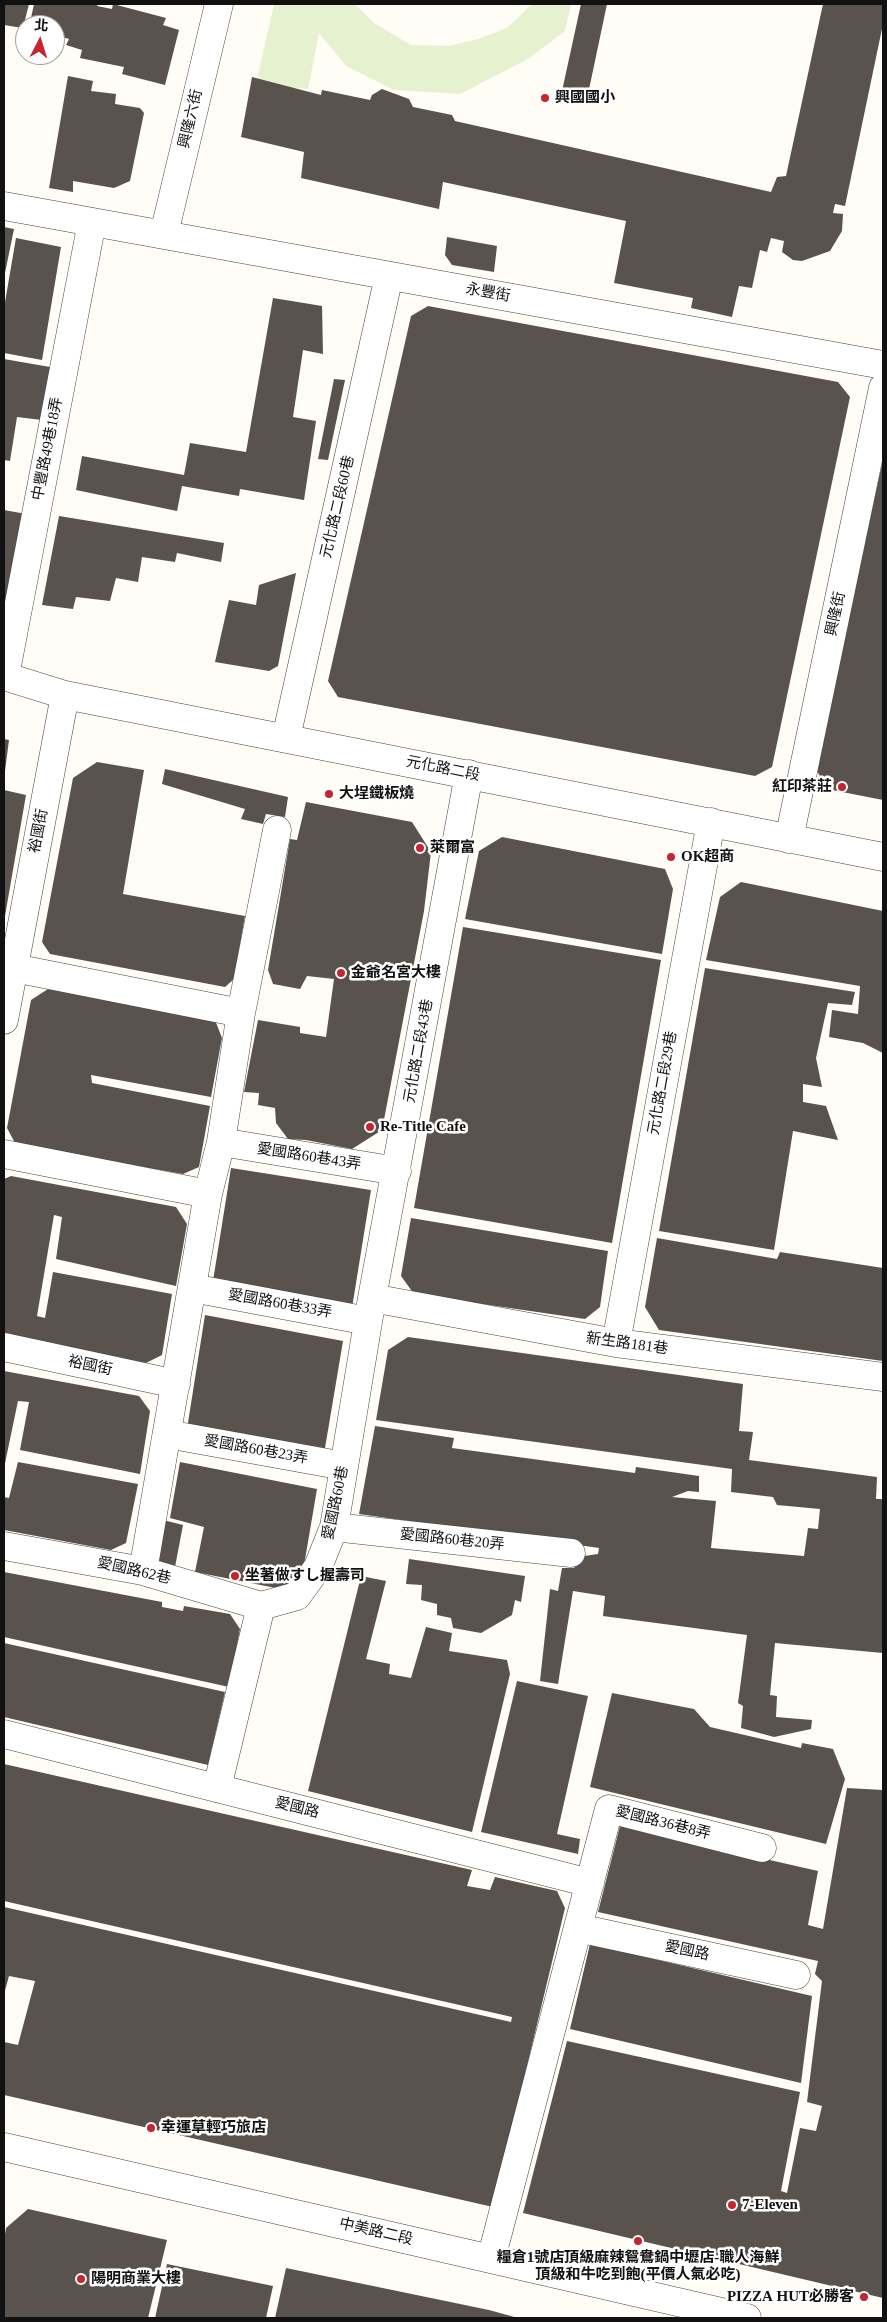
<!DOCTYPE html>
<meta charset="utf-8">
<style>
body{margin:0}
#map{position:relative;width:887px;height:2322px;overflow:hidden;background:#fffdf5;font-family:"Times New Roman","Noto Sans TC",serif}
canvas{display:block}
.frame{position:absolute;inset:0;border:5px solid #111;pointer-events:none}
.north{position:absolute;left:15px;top:15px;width:50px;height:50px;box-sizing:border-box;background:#fff;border:1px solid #a0a0a0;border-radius:50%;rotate:5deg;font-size:14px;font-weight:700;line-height:20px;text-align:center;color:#111}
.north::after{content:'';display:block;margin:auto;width:18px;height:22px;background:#c4262e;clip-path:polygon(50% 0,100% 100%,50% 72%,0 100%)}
</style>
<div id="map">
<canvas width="887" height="2322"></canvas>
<div class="frame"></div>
<div class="north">北</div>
</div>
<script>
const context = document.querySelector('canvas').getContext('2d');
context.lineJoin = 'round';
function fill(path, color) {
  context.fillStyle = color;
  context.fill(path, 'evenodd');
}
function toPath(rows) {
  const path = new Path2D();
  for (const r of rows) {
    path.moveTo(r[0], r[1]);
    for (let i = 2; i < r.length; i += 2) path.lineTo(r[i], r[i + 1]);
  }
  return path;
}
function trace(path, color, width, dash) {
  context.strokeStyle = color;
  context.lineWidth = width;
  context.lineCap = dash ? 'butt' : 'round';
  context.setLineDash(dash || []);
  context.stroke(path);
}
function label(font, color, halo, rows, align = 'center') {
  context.font = font + ' "Times New Roman","Noto Sans TC","Noto Sans JP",serif';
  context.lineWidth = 5;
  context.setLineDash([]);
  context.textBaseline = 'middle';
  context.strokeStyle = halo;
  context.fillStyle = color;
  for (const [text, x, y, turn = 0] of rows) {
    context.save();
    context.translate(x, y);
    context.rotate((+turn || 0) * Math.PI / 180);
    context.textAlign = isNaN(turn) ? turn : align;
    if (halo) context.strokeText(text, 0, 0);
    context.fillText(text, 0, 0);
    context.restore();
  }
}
fill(toPath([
 [274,4,355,4,374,23,411,45,449,46,478,39,507,28,532,4,571,4,565,31,528,59,460,94,394,90,346,66,319,33,308,89,256,84]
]), '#e6f2cf');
fill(toPath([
 [4,4,29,4,23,28,4,25],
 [34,4,98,4,97,6,112,9,113,4,166,18,163,25,179,30,165,85,122,74,124,67,80,58,82,50,66,45,69,39,55,35,55,25,34,25,31,18],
 [581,4,607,4,587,99,562,91],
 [823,4,883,4,883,24,845,206,835,204,833,213,843,214,842,231,830,251,802,261,793,260,782,252,784,241,771,238,767,252,760,250,752,288,739,286,732,317,691,308,693,298,614,283,626,221,443,182,439,209,301,178,304,152,241,137,252,77,321,95,322,90,370,100,372,95,382,89,409,99,413,107,452,115,455,121,771,192,777,177,786,176],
 [68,76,93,81,91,91,116,94,115,104,140,108,144,113,130,181,114,188,73,181,73,192,49,188],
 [4,227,14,229,5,273,4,273],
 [447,237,497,246,494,272,452,265,445,255],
 [16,238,61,247,42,360,4,353,4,308],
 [273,298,322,306,323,354,303,350,293,417,316,421,304,500,240,489,239,496,182,486,177,511,76,490,82,456,184,475,190,443,246,452],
 [428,306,838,382,850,397,772,767,755,776,338,697,328,681,411,316],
 [4,359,50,367,42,420,17,417,10,461,4,460],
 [334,379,345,380,328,460,318,459],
 [883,459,883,800,827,789,816,769],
 [4,510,26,514,4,620],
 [59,516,224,543,221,562,177,553,175,562,142,557,138,582,116,578,110,601,76,597,73,609,42,605],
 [296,573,278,666,269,671,215,662,229,600,256,605,259,585],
 [4,739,9,740,5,771,4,771],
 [97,762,144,770,123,894,245,916,234,979,225,987,50,954,42,942,73,778],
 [165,769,288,797,285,817,266,814,263,824,241,819,245,809,162,784],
 [4,790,26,795,5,916,4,916],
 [306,802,412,822,431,852,424,911,382,1130,352,1149,306,1140,288,1139,276,1123,275,1108,258,1105,259,1093,244,1092,258,1020,300,1027,300,1033,326,1037,334,979,307,976,300,989,273,984,268,970,290,839,297,840],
 [502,837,665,869,673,889,662,954,465,919,479,851],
 [741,882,883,911,883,1053,863,1043,829,1037,832,1010,858,1014,860,986,706,960,720,897],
 [463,927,661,960,612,1243,414,1208],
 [705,968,855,992,852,1005,828,1003,816,1058,822,1087,803,1084,803,1102,826,1106,838,1140,793,1131,774,1250,659,1231],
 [48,989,215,1020,222,1038,211,1097,91,1075,92,1083,210,1106,199,1167,183,1174,16,1145,7,1128,31,1000],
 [231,1168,371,1190,352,1308,213,1281],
 [11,1176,176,1207,187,1224,176,1286,56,1259,62,1217,54,1215,37,1316,45,1318,53,1272,172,1294,162,1355,146,1363,4,1335,4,1179],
 [411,1218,608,1251,600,1307,585,1319,414,1294,401,1276],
 [657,1238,777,1259,780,1252,883,1268,883,1361,659,1330,645,1307],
 [205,1315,343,1341,324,1454,187,1429],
 [408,1337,743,1384,739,1431,753,1432,749,1460,877,1477,876,1499,883,1499,883,1653,775,1643,770,1695,777,1696,776,1717,812,1720,811,1729,774,1737,741,1728,743,1706,738,1703,747,1635,603,1616,605,1596,573,1591,558,1684,540,1681,550,1589,558,1591,562,1568,574,1568,584,1556,598,1554,599,1548,359,1514,375,1426,454,1438,452,1448,635,1473,636,1467,699,1476,699,1492,688,1491,672,1497,716,1501,711,1548,804,1556,808,1528,818,1529,820,1509,777,1505,773,1497,731,1492,732,1469,376,1420,388,1350],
 [4,1371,139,1396,150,1411,140,1474,20,1450,29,1402,18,1401,4,1468],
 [18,1462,138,1484,126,1543,111,1550,4,1530,4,1497,9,1498],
 [180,1462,317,1489,302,1577,291,1591,195,1572,204,1527,170,1518],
 [159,1519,183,1525,175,1567,160,1563,154,1550],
 [409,1559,525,1576,521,1602,515,1600,512,1615,481,1633,453,1628,451,1618,437,1615,437,1604,421,1600,422,1585,406,1584],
 [4,1572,162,1602,162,1607,183,1611,184,1606,230,1614,240,1629,229,1687,4,1637],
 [361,1576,386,1581,366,1659,390,1664,389,1674,411,1678,426,1627,452,1633,449,1651,507,1660,510,1674,472,1832,308,1791],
 [4,1643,225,1692,208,1765,4,1717],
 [517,1681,588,1696,557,1834,580,1839,578,1854,481,1832],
 [612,1693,694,1709,710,1727,801,1748,802,1743,833,1749,845,1779,826,1844,590,1787],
 [4,1764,472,1870,467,1886,490,1890,495,1877,557,1891,565,1908,493,2207,4,2095,4,2042,18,2045,35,1981,9,1976,4,1994,4,1907,511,2022,512,2017,4,1901],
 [847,1788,883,1790,883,2298,523,2213,567,2041,800,2092,781,2191,787,2193,800,2128,816,2131,822,2106,807,2102,822,1981,815,1974,818,1961,598,1912,620,1826,818,1871,808,1925,823,1929],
 [590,1944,812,1996,801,2083,570,2029],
 [28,2209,167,2240,148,2318,4,2318,4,2240,6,2228],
 [167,2264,273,2286,266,2318,155,2318],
 [286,2268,489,2310,518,2318,275,2318]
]), '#5a524d');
const minor = toPath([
 [4,206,883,365],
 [164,234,219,4],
 [4,676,65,695,883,857],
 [5,676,92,222],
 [286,738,389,276],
 [789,839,883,388],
 [4,966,241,1013],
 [4,1020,65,695],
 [221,1142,397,1171],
 [4,1154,208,1194],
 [192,1288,368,1321],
 [372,1298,616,1343,883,1377],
 [616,1343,711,822],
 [4,1347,176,1384],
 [167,1434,344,1466],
 [334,1527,571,1553],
 [4,1546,143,1571,261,1606],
 [143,1571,208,1194,221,1142,241,1013,277,830],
 [4,1734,590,1883],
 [217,1788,261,1606,297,1596,318,1567,334,1527,372,1298,469,774],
 [578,1928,796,1975],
 [4,2147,747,2318],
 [491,2259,609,1809,762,1848]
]);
trace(minor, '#444', 29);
trace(minor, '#fff', 28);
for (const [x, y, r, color] of [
 [545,98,5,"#c4262e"],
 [842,787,5,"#c4262e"],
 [329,794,5,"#c4262e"],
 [420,848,5,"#c4262e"],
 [671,857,5,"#c4262e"],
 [341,973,5,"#c4262e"],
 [370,1127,5,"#c4262e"],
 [235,1576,5,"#c4262e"],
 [151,2128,5,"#c4262e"],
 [732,2205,5,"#c4262e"],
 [638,2241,5,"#c4262e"],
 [81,2279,5,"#c4262e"],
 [864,2297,5,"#c4262e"]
]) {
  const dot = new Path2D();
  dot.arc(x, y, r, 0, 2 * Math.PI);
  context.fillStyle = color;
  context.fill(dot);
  trace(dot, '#fff', 2);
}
label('bold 15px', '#111', '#fff', [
 ["興國國小",555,98],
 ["紅印茶莊",832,787,"right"],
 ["大埕鐵板燒",339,794],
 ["萊爾富",430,848],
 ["OK超商",681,857],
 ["金爺名宮大樓",351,973],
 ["Re-Title Cafe",380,1127],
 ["坐著做すし握壽司",245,1576],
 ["幸運草輕巧旅店",161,2128],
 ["7-Eleven",742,2205],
 ["糧倉1號店頂級麻辣鴛鴦鍋中壢店-職人海鮮",638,2258,"center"],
 ["頂級和牛吃到飽(平價人氣必吃)",638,2275,"center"],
 ["陽明商業大樓",91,2279],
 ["PIZZA HUT必勝客",854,2297,"right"]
], 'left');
label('15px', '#111', '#fff', [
 ["興隆六街",191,119,-77],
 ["永豐街",488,293,10],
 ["中豐路49巷18弄",48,449,-79],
 ["元化路二段60巷",338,507,-77],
 ["興隆街",836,614,-78],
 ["元化路二段",443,769,11],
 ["裕國街",39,831,-79],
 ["元化路二段43巷",419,1051,-80],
 ["元化路二段29巷",663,1083,-80],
 ["愛國路60巷43弄",309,1157,9],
 ["愛國路60巷33弄",280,1304,10],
 ["新生路181巷",627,1344,8],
 ["裕國街",90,1366,12],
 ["愛國路60巷23弄",256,1450,10],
 ["愛國路60巷",336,1503,-78],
 ["愛國路60巷20弄",452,1540,6],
 ["愛國路62巷",134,1571,13],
 ["愛國路",297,1808,14],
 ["愛國路36巷8弄",663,1823,14],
 ["愛國路",687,1951,12],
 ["中美路二段",376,2232,13]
]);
</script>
